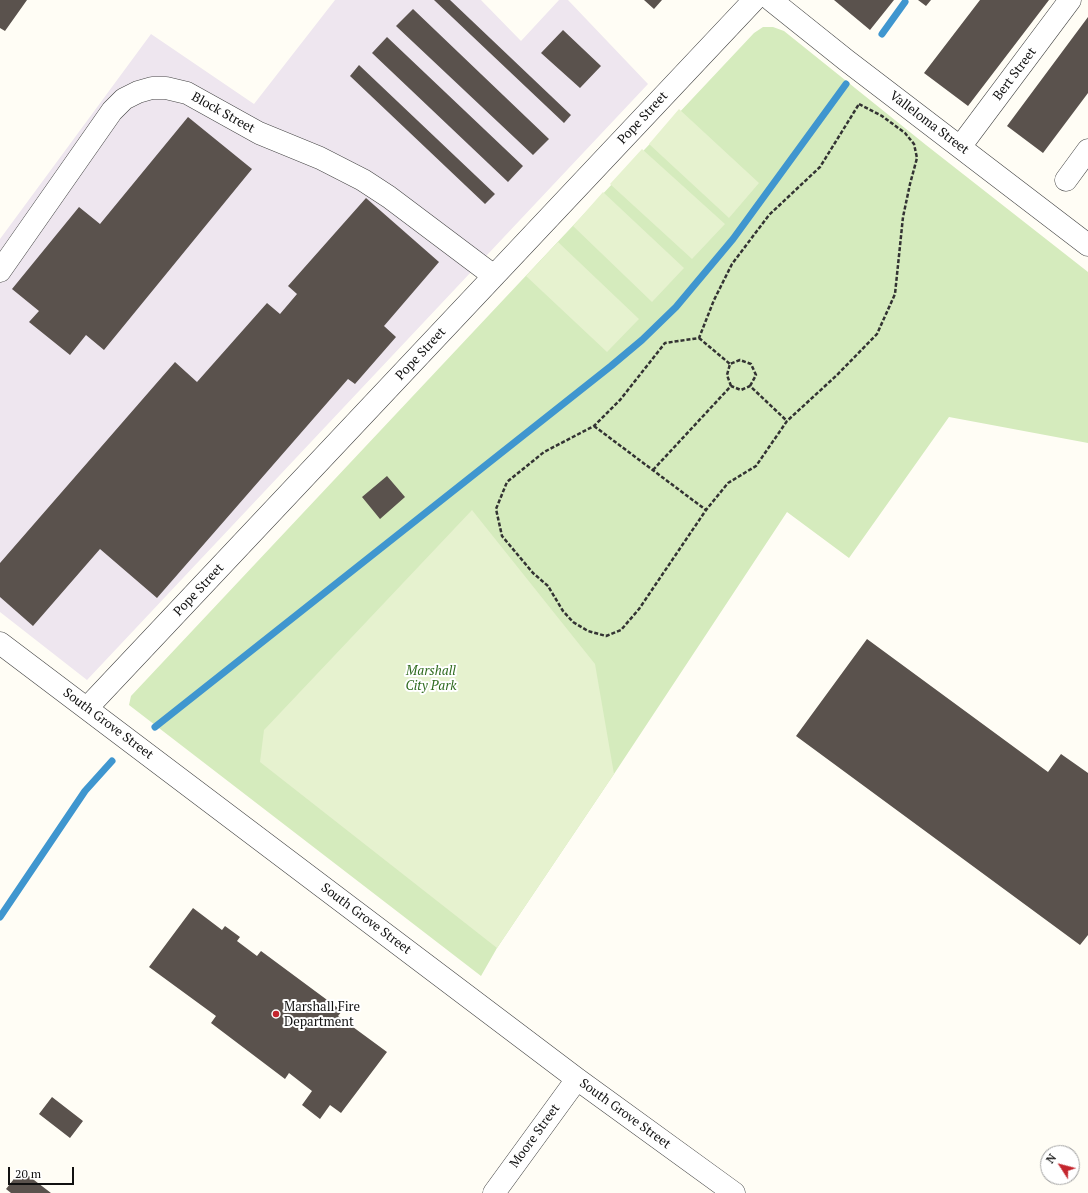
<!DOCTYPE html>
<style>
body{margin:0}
#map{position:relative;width:1088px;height:1193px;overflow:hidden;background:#fffdf5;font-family:"PT Serif",serif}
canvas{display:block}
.north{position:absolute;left:1040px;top:1145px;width:40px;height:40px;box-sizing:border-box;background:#fff;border:1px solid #a0a0a0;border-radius:50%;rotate:306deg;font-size:11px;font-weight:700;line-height:16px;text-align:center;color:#111}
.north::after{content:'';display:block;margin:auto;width:14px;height:18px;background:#c4262e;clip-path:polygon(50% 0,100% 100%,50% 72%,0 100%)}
.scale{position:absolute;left:8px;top:1167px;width:66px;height:18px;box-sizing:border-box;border:2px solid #111;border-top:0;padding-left:5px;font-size:12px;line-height:14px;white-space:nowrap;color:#111;-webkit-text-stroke:3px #fff;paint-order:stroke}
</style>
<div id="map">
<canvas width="1088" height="1193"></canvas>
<div class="north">N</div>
<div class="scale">20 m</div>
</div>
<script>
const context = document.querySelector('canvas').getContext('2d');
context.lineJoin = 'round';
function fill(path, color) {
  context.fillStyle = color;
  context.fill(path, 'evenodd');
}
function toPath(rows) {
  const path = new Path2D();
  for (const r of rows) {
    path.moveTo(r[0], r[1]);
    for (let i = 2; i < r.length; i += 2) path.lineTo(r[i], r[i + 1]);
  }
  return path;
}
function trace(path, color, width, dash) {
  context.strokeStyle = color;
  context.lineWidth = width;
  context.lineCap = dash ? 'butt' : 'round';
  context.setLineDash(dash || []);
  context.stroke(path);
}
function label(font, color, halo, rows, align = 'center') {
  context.font = font + ' "PT Serif",serif';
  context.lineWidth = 4;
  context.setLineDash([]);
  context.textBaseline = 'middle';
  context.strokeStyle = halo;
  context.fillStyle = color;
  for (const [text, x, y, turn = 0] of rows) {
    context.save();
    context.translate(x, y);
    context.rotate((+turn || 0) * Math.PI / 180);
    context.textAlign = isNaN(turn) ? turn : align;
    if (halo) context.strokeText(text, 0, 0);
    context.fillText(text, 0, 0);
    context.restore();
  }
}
fill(toPath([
 [335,0,481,0,521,41,559,0,568,0,648,84,87,680,0,612,0,239,151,34,254,104]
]), '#eee6ef');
fill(toPath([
 [763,27,773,27,784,31,926,145,1088,272,1088,443,949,417,849,558,787,512,614,774,497,948,481,976,129,705,131,696,754,33]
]), '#d5ebbd');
fill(toPath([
 [679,109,759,183,729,218,649,144],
 [642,149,725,224,692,259,610,184],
 [603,192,684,268,652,302,573,226],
 [558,242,639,319,607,352,526,276],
 [472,510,595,664,614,774,497,948,260,762,264,730]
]), '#e6f2cf');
trace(toPath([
 [882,34,905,2],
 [155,727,611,366,642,340,676,307,733,239,846,84],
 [0,917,85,791,112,761]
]), '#3f96cf', 7);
fill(toPath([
 [0,0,27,0,5,31,0,28],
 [434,0,450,0,571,115,564,123],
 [644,0,662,0,654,9],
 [834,0,894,0,870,30],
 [918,0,931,0,926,6],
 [980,0,1049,0,968,106,924,73],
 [413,9,549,139,533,155,396,26],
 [1088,17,1088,93,1043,153,1007,126],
 [563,30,601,66,580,88,541,53],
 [387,37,523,166,508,182,372,53],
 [359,65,495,194,485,204,350,76],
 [188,117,252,169,104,350,86,335,70,355,29,322,39,311,12,289,79,207,100,224],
 [366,198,439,262,384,326,396,337,355,384,348,379,157,598,100,549,33,626,0,597,0,563,175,362,197,382,267,303,280,314,297,294,288,286],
 [387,476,405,497,380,519,362,497],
 [867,639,1048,772,1061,754,1088,773,1088,935,1080,945,796,736],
 [193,908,222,930,225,926,240,937,237,941,257,956,261,951,342,1011,338,1016,387,1052,341,1113,330,1105,320,1119,302,1105,312,1091,289,1073,285,1079,211,1023,216,1016,149,967],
 [52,1097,83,1121,70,1138,39,1114],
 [21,1170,51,1193,11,1193,6,1189]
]), '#5a524d');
const minor = toPath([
 [771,0,846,60,1088,245],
 [960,147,1070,0],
 [1066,180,1088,150],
 [0,271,112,111,124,99,138,92,152,88,166,88,187,93,259,133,320,158,363,180,389,197,494,276],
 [0,643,577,1079,734,1193],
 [87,708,754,0],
 [494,1193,577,1079]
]);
trace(minor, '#444', 23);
trace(toPath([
 [859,104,882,116,905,133,914,144,917,158,910,184,903,217,895,294,877,334,837,375,787,421,756,466,728,483,706,510,639,609,621,630,606,636,588,631,573,622,563,611,548,586,533,573,502,536,496,509,507,482,544,452,594,426,620,400,665,343,699,338,714,300,732,264,769,215,820,167,859,104],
 [699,338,730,364],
 [731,386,727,375,730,364,740,360,751,364,756,375,750,386],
 [594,426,706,510],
 [653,470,731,386,741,390,750,386,787,421]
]), '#333', 2.5, [4, 2]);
trace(minor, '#fff', 22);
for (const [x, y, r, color] of [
 [276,1014,4,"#c4262e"]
]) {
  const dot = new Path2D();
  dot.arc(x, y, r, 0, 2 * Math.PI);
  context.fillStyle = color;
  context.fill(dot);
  trace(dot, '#fff', 1.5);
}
label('13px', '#111', '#fff', [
 ["Bert Street",1015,74,-53],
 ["Block Street",223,113,29],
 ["Pope Street",643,118,-47],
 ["Valleloma Street",929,123,37],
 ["Pope Street",421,354,-47],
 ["Pope Street",199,590,-47],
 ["South Grove Street",108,724,37],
 ["South Grove Street",366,919,37],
 ["South Grove Street",625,1114,36],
 ["Moore Street",535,1136,-54]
]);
label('italic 13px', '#2f6b1f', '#fff', [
 ["Marshall",431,671],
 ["City Park",431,686]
]);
label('13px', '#111', '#fff', [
 ["Marshall Fire",284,1007],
 ["Department",284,1022]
], 'left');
</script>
